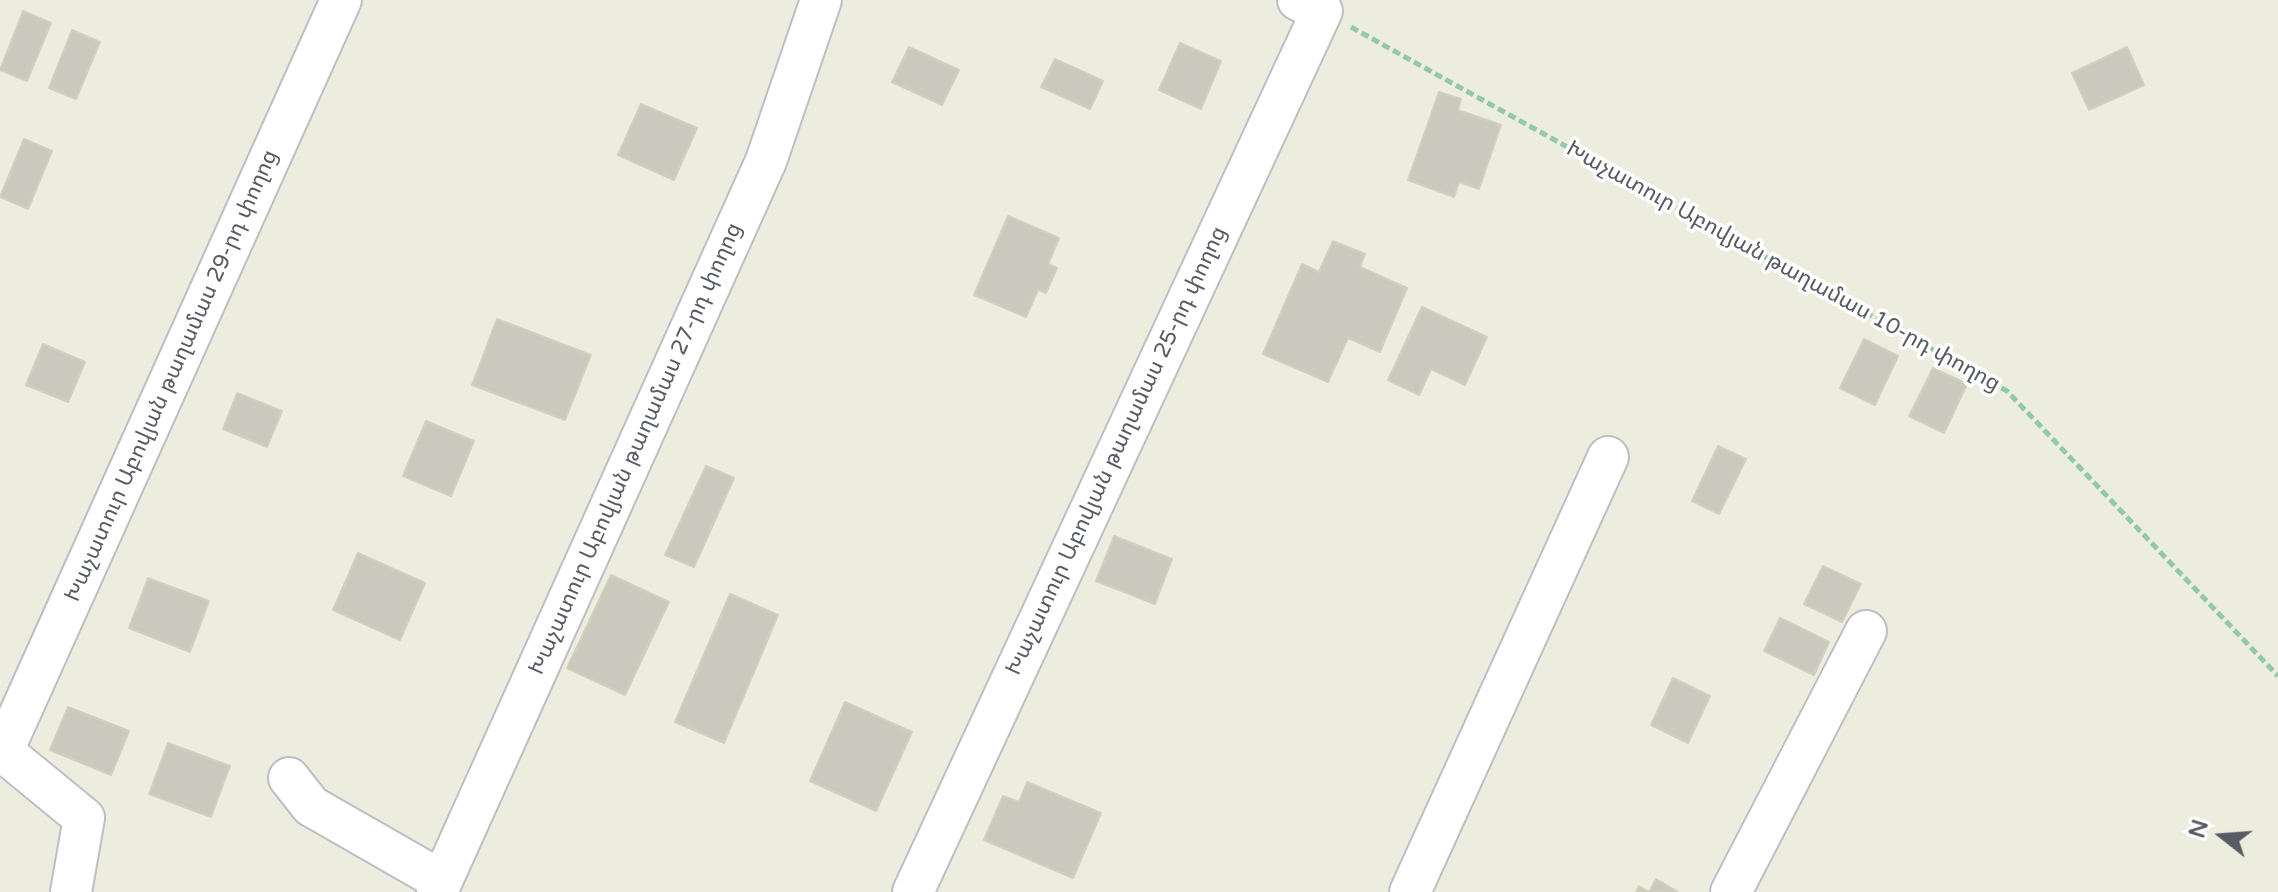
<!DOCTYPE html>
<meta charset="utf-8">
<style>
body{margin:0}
#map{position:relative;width:2278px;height:892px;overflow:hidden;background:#ededdf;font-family:"Varela Round",sans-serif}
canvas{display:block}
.north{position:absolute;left:2182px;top:796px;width:80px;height:80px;-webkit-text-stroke:6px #fff;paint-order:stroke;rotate:287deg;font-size:22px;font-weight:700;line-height:32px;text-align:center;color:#585b62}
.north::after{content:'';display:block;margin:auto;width:28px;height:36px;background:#585b62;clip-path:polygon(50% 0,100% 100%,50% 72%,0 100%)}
</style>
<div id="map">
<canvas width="2278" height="892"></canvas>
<div class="north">N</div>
</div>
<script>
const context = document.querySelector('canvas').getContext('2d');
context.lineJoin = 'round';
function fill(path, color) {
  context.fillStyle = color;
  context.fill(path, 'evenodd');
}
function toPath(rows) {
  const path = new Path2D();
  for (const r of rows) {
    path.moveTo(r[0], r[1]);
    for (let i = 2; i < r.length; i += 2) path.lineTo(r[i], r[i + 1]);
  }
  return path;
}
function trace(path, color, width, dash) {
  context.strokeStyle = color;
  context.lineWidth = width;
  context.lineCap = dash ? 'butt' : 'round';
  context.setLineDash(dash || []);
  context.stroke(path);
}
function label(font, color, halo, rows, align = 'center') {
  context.font = font + ' "Varela Round","Noto Sans Armenian",sans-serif';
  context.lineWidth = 7;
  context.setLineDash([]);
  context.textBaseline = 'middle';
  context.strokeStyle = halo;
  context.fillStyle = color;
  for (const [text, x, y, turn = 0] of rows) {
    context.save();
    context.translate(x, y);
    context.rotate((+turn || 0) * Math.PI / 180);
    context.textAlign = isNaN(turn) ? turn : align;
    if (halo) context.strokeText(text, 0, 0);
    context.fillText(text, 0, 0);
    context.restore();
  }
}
const building = toPath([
 [23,11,51,23,27,81,0,70,23,11],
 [72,30,100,42,76,99,49,88,72,30],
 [1180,43,1221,61,1201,109,1159,90,1180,43],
 [909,47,959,70,942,105,892,82,909,47],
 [2127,47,2144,85,2089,110,2072,73,2127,47],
 [1055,59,1103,81,1090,109,1041,87,1055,59],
 [1439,92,1461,99,1458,110,1501,125,1479,189,1459,182,1454,197,1408,180,1439,92],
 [641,104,697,128,674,180,618,155,641,104],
 [24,139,52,151,28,209,0,197,24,139],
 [1008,216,1059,238,1048,264,1057,268,1046,293,1038,290,1026,317,974,295,1008,216],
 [1333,241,1365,254,1360,267,1407,288,1380,352,1348,338,1328,382,1263,354,1302,264,1319,272,1333,241],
 [1422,307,1487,337,1465,385,1431,369,1419,395,1388,380,1422,307],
 [497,319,591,355,565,420,472,385,497,319],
 [1864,339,1898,356,1875,405,1840,388,1864,339],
 [43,344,85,362,68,402,26,385,43,344],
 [1933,368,1967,384,1944,433,1909,416,1933,368],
 [237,393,282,411,267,447,223,429,237,393],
 [426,421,474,441,451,496,403,476,426,421],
 [1718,446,1746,459,1719,514,1692,501,1718,446],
 [706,466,734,478,694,567,665,555,706,466],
 [1114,536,1172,559,1155,604,1096,581,1114,536],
 [358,553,425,583,400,640,333,610,358,553],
 [1823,566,1861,584,1842,622,1804,604,1823,566],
 [611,575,669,602,625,695,567,668,611,575],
 [148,578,209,601,190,652,129,628,148,578],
 [730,594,778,615,724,743,675,722,730,594],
 [1780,618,1829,642,1814,675,1764,651,1780,618],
 [1673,678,1710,696,1688,743,1651,725,1673,678],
 [845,702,912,732,876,811,810,781,845,702],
 [68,707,129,731,111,775,50,750,68,707],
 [168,743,230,766,211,817,149,794,168,743],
 [1027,782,1101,813,1073,878,984,840,1003,796,1019,802,1027,782],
 [1656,879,1678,892,1636,892,1639,886,1649,892,1656,879]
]);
fill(building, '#cac9be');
trace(building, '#d2d0bd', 2);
const minor = toPath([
 [0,749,84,818,71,892],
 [3,751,341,0],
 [289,778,311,806,442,881],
 [437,892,766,161,821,0],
 [913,892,1322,11,1298,0],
 [1410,892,1608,457],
 [1731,892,1866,631]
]);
trace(minor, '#bdbec5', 44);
trace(toPath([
 [1351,27,2007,391,2278,676]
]), '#92c9ad', 5, [8, 4]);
trace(minor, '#fff', 40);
label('22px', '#585b62', '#fff', [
 ["Խաչատուր Աբովյան թաղամաս 10-րդ փողոց",1783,267,29],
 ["Խաչատուր Աբովյան թաղամաս 29-րդ փողոց",172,376,-66],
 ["Խաչատուր Աբովյան թաղամաս 27-րդ փողոց",636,449,-66],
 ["Խաչատուր Աբովյան թաղամաս 25-րդ փողոց",1117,451,-65]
]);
</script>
